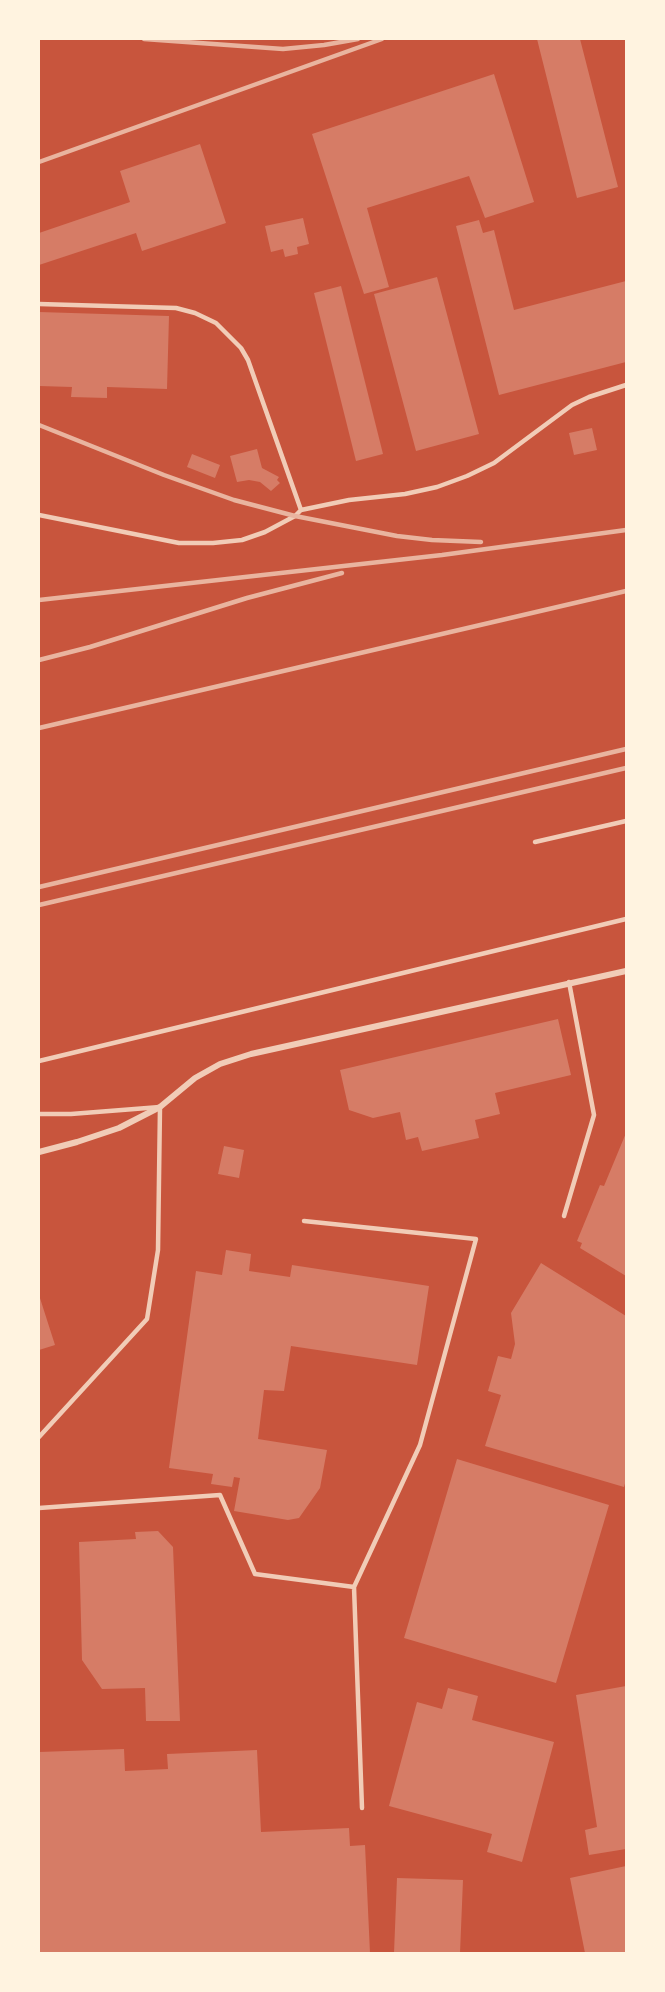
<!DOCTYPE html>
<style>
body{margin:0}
#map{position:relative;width:665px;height:1992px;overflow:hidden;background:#c8553d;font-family:"Source Serif 4",serif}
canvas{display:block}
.frame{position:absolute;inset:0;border:40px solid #fff3e0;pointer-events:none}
</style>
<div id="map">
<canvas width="665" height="1992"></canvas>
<div class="frame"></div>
</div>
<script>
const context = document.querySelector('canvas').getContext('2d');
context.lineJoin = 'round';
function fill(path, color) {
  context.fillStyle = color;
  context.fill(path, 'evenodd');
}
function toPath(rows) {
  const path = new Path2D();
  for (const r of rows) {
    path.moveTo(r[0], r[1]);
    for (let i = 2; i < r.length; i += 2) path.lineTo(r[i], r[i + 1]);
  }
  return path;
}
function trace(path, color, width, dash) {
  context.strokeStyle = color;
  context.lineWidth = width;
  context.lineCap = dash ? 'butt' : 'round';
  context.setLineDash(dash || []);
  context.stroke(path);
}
fill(toPath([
 [537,39,580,39,618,187,577,198],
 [494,74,534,202,485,218,469,176,367,208,389,287,364,294,312,134],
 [200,144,226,223,142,251,136,233,39,265,39,233,130,202,120,171],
 [303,218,309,244,297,247,298,254,285,257,283,249,271,252,265,226],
 [479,220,483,233,494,230,514,310,626,281,626,362,499,395,456,226],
 [437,277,479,434,416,451,374,294],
 [341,286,383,454,356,461,314,293],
 [39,312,169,316,167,389,107,387,107,398,71,397,72,387,39,386],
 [592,428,597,450,574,455,569,433],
 [257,449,262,468,279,477,277,480,280,483,271,491,260,482,249,480,237,482,230,456],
 [192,454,220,465,215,478,187,467],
 [558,1019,571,1075,495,1093,500,1114,475,1120,479,1138,422,1151,418,1137,406,1140,400,1112,373,1118,349,1110,340,1070],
 [626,1133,626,1276,580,1248,582,1243,577,1241,600,1185,604,1186],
 [224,1146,244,1150,239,1178,218,1174],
 [226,1250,251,1254,249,1271,290,1277,292,1265,429,1286,417,1365,291,1346,284,1391,264,1390,258,1439,327,1450,320,1488,299,1518,288,1520,234,1511,240,1478,234,1477,232,1487,211,1484,213,1474,169,1468,196,1271,222,1275],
 [541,1263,626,1316,626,1480,624,1487,485,1446,501,1395,488,1391,498,1356,511,1359,515,1344,511,1313],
 [39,1295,55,1345,39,1350],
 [457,1459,609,1505,556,1683,404,1638],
 [158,1531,173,1547,180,1721,146,1721,145,1688,102,1689,82,1660,79,1542,136,1539,135,1532],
 [626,1686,626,1849,589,1855,585,1830,597,1827,576,1695],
 [448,1688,478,1696,472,1720,554,1742,522,1862,487,1852,492,1834,389,1806,417,1702,442,1709],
 [124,1749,125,1771,168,1769,167,1754,257,1750,261,1832,349,1828,350,1846,365,1845,370,1953,39,1953,39,1752],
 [626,1866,626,1953,585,1953,570,1878],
 [397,1878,463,1880,460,1953,394,1953]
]), '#d67c66');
trace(toPath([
 [39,304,176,308,195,313,216,323,241,348,248,360,301,510],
 [39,515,179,543,213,543,242,540,265,532,295,516,301,510,349,500,405,494,437,487,467,476,494,463,572,405,589,397,626,385],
 [535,842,626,821],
 [39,1061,626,919],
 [39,1114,71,1114,160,1107,158,1250,147,1319,39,1437],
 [564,1216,594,1115,569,982],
 [304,1221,476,1239,420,1445,354,1587,362,1808],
 [39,1508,220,1495,255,1574,354,1587]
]), '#f1ccb7', 4.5);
trace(toPath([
 [39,1152,77,1142,119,1128,160,1107,195,1078,220,1064,251,1054,626,971]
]), '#f1ccb7', 6);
trace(toPath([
 [144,39,283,49,324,45,358,39],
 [39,162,382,39],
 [39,425,164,475,234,500,295,516,397,536,432,540,481,542],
 [39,600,442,555,626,530],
 [39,660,90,647,247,598,342,573],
 [39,728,626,591],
 [39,887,626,749],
 [39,905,626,768]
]), '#e9b49f', 4.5);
</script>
